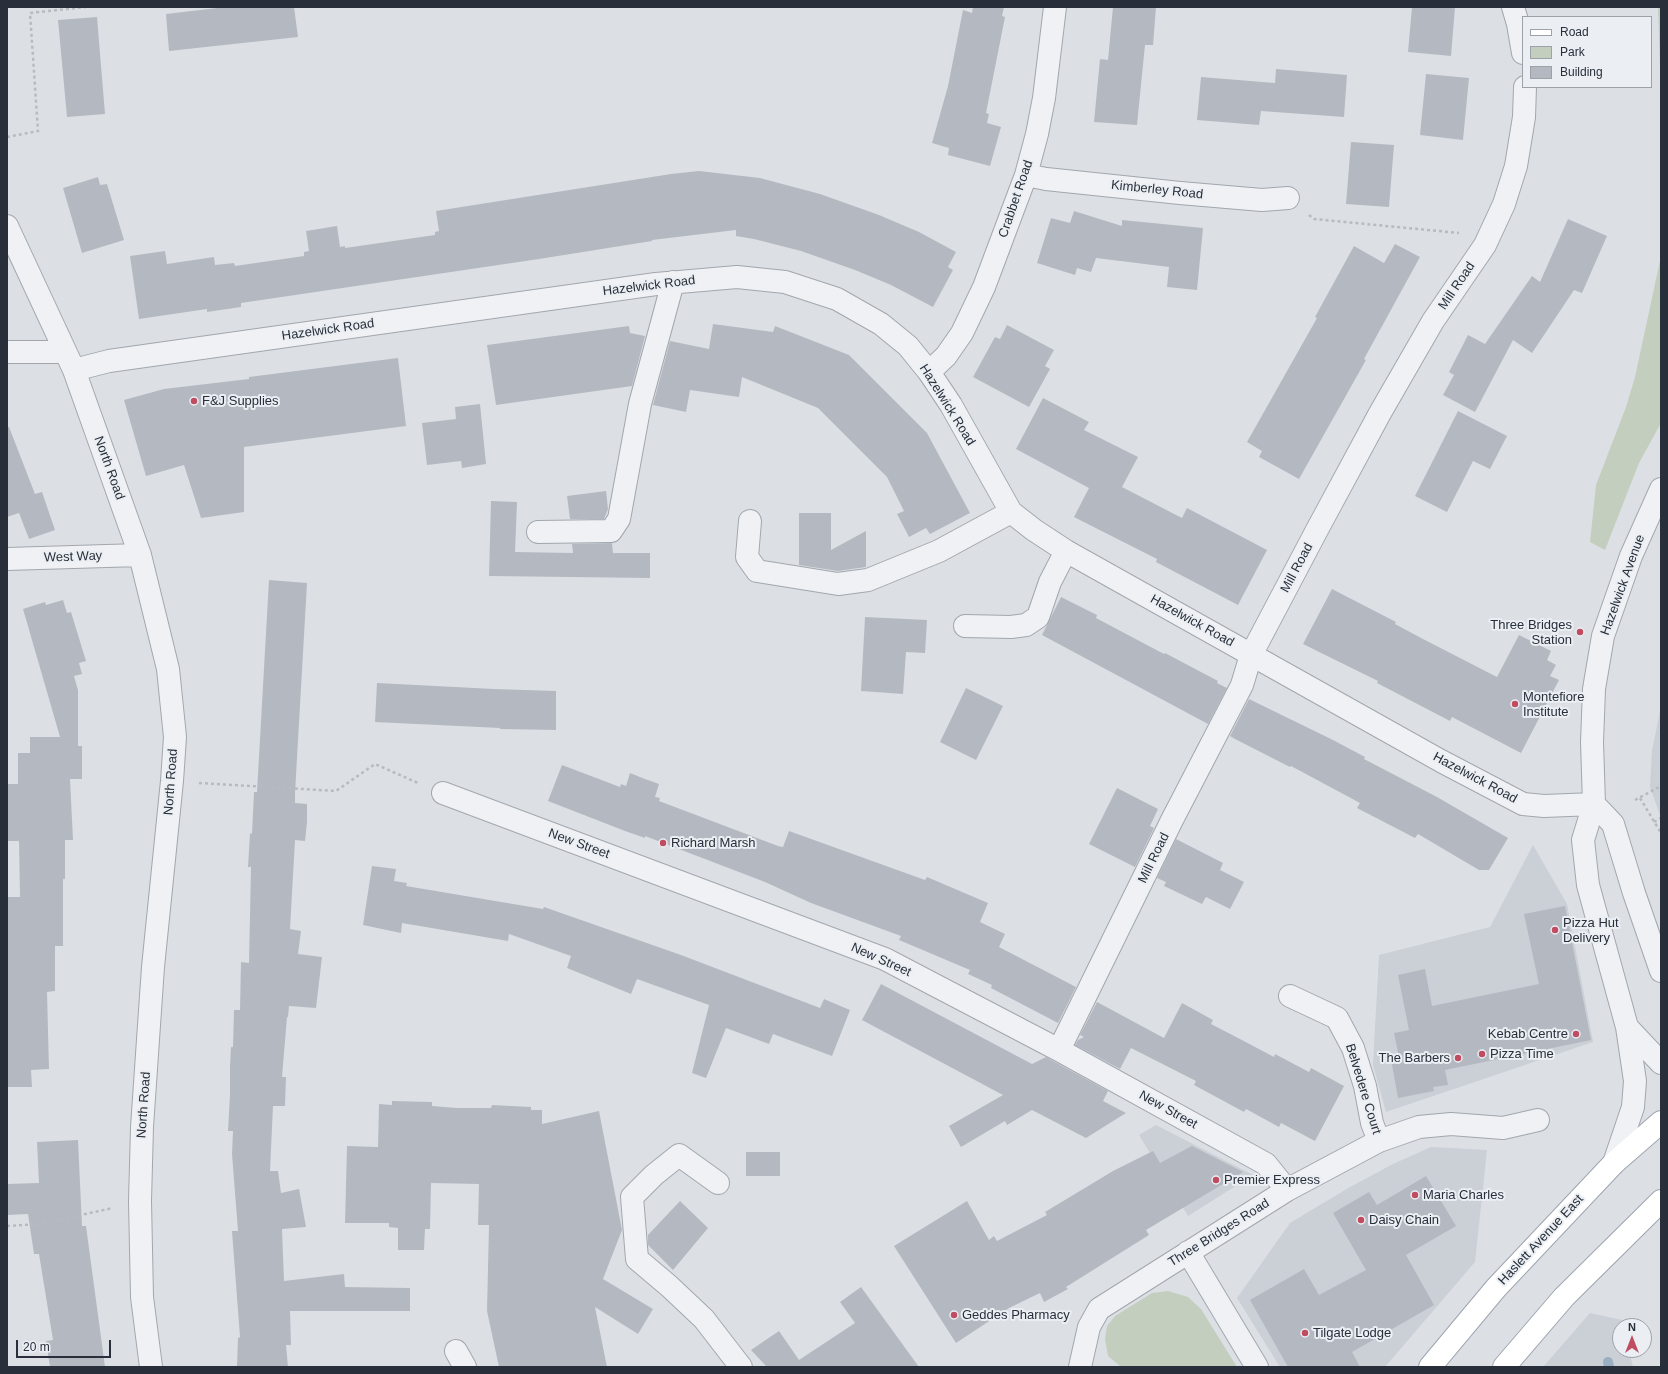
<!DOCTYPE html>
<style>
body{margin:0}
#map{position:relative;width:1668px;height:1374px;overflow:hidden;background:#dce0e5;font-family:Helvetica,sans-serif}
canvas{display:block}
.frame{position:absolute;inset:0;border:8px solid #282f3a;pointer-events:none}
.legend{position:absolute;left:1522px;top:16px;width:130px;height:72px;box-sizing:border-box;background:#ebeff3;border:1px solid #9da2a9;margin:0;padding:5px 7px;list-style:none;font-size:12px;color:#282f3a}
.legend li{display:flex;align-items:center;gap:8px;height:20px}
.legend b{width:20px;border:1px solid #9da2a9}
.north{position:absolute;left:1612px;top:1318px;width:40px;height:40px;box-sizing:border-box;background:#ebeff3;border:1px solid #9da2a9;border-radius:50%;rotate:0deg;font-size:11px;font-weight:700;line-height:16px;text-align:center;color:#282f3a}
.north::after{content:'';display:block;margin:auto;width:14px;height:18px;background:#bf4c61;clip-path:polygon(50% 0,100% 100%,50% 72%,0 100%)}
.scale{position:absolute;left:16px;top:1340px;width:95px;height:18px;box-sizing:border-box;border:2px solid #282f3a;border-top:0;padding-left:5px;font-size:12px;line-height:14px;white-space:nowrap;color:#282f3a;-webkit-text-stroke:3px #ebeff3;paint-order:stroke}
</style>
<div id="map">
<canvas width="1668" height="1374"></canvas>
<div class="frame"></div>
<ul class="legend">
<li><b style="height:5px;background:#fff"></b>Road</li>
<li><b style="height:11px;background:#c3cebe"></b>Park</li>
<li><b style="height:11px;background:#b4b9c1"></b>Building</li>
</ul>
<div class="north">N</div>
<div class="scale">20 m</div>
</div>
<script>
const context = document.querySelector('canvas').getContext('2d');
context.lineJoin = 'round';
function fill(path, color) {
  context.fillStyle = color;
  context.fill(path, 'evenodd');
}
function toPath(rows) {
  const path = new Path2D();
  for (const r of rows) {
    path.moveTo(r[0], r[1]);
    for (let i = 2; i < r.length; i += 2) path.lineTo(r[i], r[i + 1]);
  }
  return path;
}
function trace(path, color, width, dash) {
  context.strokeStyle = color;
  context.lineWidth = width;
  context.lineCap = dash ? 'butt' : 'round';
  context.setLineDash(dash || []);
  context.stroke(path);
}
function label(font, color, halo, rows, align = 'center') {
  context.font = font + ' Helvetica,sans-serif';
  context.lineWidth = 4;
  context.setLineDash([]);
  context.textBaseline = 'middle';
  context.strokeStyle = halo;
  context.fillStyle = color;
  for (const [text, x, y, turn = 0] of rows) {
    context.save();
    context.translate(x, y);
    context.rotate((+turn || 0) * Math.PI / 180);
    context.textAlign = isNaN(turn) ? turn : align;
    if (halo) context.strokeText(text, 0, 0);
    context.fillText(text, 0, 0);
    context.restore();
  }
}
fill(toPath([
 [1661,706,1661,818,1650,787,1652,751],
 [1533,845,1567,904,1593,1042,1386,1112,1373,1065,1379,955,1490,927],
 [1156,1125,1253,1175,1188,1216,1139,1135],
 [1431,1147,1487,1150,1475,1262,1385,1367,1280,1367,1237,1298,1290,1223,1350,1187,1393,1164],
 [1590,1313,1622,1320,1623,1326,1620,1326,1620,1350,1629,1350,1633,1367,1543,1367]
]), '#cbcfd6');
fill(toPath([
 [1658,7,1661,7,1661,83,1660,67],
 [1661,256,1661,423,1639,463,1605,550,1590,542,1596,485,1626,407,1635,377],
 [1168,1291,1188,1297,1201,1309,1237,1367,1121,1367,1108,1356,1105,1339,1107,1326,1115,1316,1152,1293]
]), '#c3cebe');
trace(toPath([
 [1608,1362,1609,1367]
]), '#9aafc2', 10);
fill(toPath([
 [226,7,294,7,298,37,169,51,166,14],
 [973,7,1004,7,1002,16,1005,17,986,113,989,114,987,123,1001,127,990,166,948,155,949,148,932,143,948,86,963,10,972,13],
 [1113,7,1156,7,1153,45,1145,45,1137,125,1094,122,1100,59,1108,60],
 [1412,7,1455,7,1451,56,1408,52],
 [97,17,105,114,67,117,58,20],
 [1276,69,1347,75,1344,117,1261,111,1259,125,1197,120,1201,77,1275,83],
 [1426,74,1469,78,1463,140,1420,135],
 [1351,142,1394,145,1389,207,1346,204],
 [699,171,760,178,820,194,879,215,919,232,956,252,948,267,953,270,933,307,891,285,855,270,801,251,754,239,736,236,736,230,652,240,652,241,539,259,241,303,241,307,207,312,207,309,139,319,130,256,165,251,167,264,214,257,215,265,234,263,235,266,304,256,304,252,309,251,306,231,337,226,340,247,345,246,345,248,435,235,435,232,439,231,436,211,671,174],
 [98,177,100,185,107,184,124,240,82,253,63,188],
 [1074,211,1122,226,1122,220,1203,228,1197,290,1167,287,1169,267,1096,258,1091,272,1077,268,1075,275,1037,263,1051,218,1070,223],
 [1568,219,1607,236,1582,293,1574,290,1532,353,1513,340,1475,412,1443,395,1454,375,1449,372,1468,335,1485,344,1532,276,1540,282],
 [1395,244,1420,257,1364,359,1366,360,1299,479,1259,457,1262,451,1247,442,1317,318,1315,317,1354,246,1384,263],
 [713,324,773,332,775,326,849,355,927,433,970,513,930,534,926,528,909,537,897,514,904,511,887,477,818,408,742,377,739,397,690,390,686,412,653,405,670,341,709,349],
 [1007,325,1054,350,1045,366,1050,369,1029,407,973,377,995,337,1000,339],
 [629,326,630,333,645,336,632,386,496,405,487,345],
 [398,358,406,426,244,447,244,512,201,518,184,465,146,476,124,400,164,389,249,379,249,377],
 [1043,398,1089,422,1084,430,1138,457,1122,487,1182,518,1187,508,1267,550,1238,605,1156,562,1157,559,1074,517,1089,488,1016,449],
 [480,404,486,464,462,468,461,461,427,465,422,423,456,419,455,407],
 [1458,411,1507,436,1490,469,1473,461,1447,512,1415,496],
 [7,427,9,427,35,494,42,492,55,530,29,539,19,513,7,517],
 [606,491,608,509,604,519,570,519,567,496],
 [491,501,517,502,515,552,573,553,572,544,612,543,613,553,650,553,650,578,489,576],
 [799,513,831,513,831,550,866,531,866,567,838,571,799,565],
 [269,580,307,583,295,793,295,803,307,804,307,822,305,841,295,840,290,929,301,931,298,954,322,957,316,1008,289,1006,288,1017,287,1017,282,1077,286,1077,285,1106,273,1106,270,1171,278,1171,281,1193,299,1189,306,1227,282,1229,284,1281,344,1274,345,1287,410,1288,410,1311,290,1311,291,1345,286,1345,288,1367,237,1367,238,1338,240,1337,232,1231,238,1231,232,1154,233,1131,228,1131,230,1094,230,1066,231,1047,233,1047,234,1010,240,1010,241,962,249,963,251,867,248,867,250,833,252,834,254,792,257,792],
 [1332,589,1396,622,1395,624,1423,639,1497,677,1519,635,1551,651,1547,660,1556,665,1550,676,1559,680,1521,753,1452,717,1450,721,1377,683,1378,681,1303,644],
 [1061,597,1097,615,1096,618,1164,654,1165,653,1218,681,1217,683,1227,688,1208,724,1042,635],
 [63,600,67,613,71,612,86,661,79,663,82,674,74,676,78,690,78,746,82,746,82,779,70,779,73,840,65,840,65,879,63,879,63,946,55,946,55,991,47,992,49,1069,31,1070,32,1087,7,1087,7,897,20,897,19,841,7,841,7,784,18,784,18,753,30,753,30,737,60,737,23,609,45,602,46,605],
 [865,617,927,620,925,653,906,652,903,694,861,691],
 [377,683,494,689,556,691,556,730,500,729,500,728,375,722],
 [966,688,1003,706,976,760,940,742],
 [1249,699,1333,740,1365,757,1364,759,1437,797,1508,838,1489,870,1479,870,1418,834,1415,838,1357,808,1360,803,1291,766,1290,767,1235,739,1230,736],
 [562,765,620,787,621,784,626,786,630,773,645,779,659,784,655,797,660,798,659,801,778,846,783,847,789,831,925,880,927,877,988,903,980,922,1005,934,999,947,1076,987,1058,1023,991,988,992,985,968,974,970,970,899,940,901,936,811,903,765,882,645,836,645,838,625,831,548,801],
 [1117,788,1158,809,1150,826,1154,828,1135,867,1089,844],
 [1176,839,1223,863,1220,870,1244,882,1230,909,1206,897,1202,904,1164,886,1166,882,1157,878],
 [372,866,396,869,394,881,407,883,406,886,543,909,544,907,681,955,820,1008,824,999,850,1010,832,1056,773,1034,769,1044,726,1028,706,1078,692,1073,709,1005,637,979,631,994,567,968,571,956,509,934,508,941,402,923,401,933,363,925],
 [1565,906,1591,1040,1445,1070,1448,1085,1433,1087,1434,1091,1398,1098,1391,1059,1399,1057,1394,1033,1409,1030,1398,975,1425,969,1432,1006,1539,984,1524,914],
 [881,984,1032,1064,1046,1057,1053,1061,1108,1091,1103,1101,1126,1113,1086,1138,1032,1110,1007,1125,1005,1121,961,1147,949,1126,1003,1095,862,1020],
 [1097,1002,1164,1038,1182,1003,1213,1020,1211,1024,1240,1039,1274,1057,1275,1054,1309,1072,1311,1068,1344,1086,1315,1141,1281,1123,1279,1127,1246,1109,1244,1112,1194,1085,1196,1081,1131,1048,1120,1069,1075,1045,1078,1040,1084,1037,1080,1035],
 [392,1101,432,1102,432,1106,457,1108,491,1108,492,1105,531,1107,531,1110,542,1110,542,1124,599,1111,622,1230,603,1279,653,1309,638,1334,595,1307,607,1367,499,1367,487,1311,489,1225,478,1225,479,1184,431,1183,430,1229,425,1229,424,1250,398,1250,398,1228,389,1227,389,1223,345,1223,347,1146,378,1147,379,1104,392,1105],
 [78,1140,82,1226,86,1226,105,1367,50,1367,46,1341,53,1340,39,1254,34,1254,28,1214,7,1215,7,1184,39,1183,37,1142],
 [1192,1146,1243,1172,1146,1230,1149,1235,1066,1287,1068,1289,1044,1302,1040,1293,1009,1308,956,1343,894,1246,967,1201,989,1240,994,1236,997,1241,1047,1215,1045,1212,1113,1171,1153,1151,1160,1163],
 [746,1152,780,1152,780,1176,746,1176],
 [1426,1176,1456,1226,1406,1255,1434,1305,1352,1352,1360,1367,1288,1367,1250,1300,1304,1269,1319,1295,1366,1270,1333,1213,1369,1192,1377,1205],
 [680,1201,708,1228,673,1270,648,1245,648,1235],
 [861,1287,919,1367,767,1367,751,1350,779,1331,799,1360,855,1323,840,1302]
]), '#b4b9c1');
const minor = toPath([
 [1513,7,1518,24,1523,53],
 [1026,175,1046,179,1180,193,1262,200,1288,198],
 [7,226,74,370,140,555,168,669,175,737,172,781,153,967,142,1127,140,1201,142,1297,151,1367],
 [7,352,65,352],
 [74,370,109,361,656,284,737,277,785,282,837,299,881,324,908,346,929,372,951,405,1011,512,1034,530,1066,551,1441,761,1523,804,1544,806,1594,804],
 [929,372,946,356,962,333,984,287,1026,175,1037,134,1044,98,1055,7],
 [750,521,747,557,757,571,838,584,868,580,939,551,1011,512],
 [538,532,611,531,619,519,640,404,673,282],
 [7,559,140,555],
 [965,626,1011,627,1026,625,1038,617,1050,582,1066,551],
 [443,793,885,959,1059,1050,1266,1164,1287,1190],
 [1594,804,1613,824,1634,893,1661,971],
 [1290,996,1337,1018,1353,1048,1365,1086,1372,1123,1379,1141],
 [1627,1027,1661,1063],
 [1059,1050,1172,820,1242,685,1251,655,1318,528,1380,413,1433,321,1485,245,1504,204,1516,166,1524,117,1525,87],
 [1614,1163,1633,1107,1635,1081,1627,1027,1588,885,1583,840,1594,804,1592,742,1594,689,1603,636,1631,556,1661,489],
 [718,1183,679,1155,654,1175,632,1197,637,1259,669,1286,704,1319,741,1367],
 [1188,1252,1257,1367],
 [456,1351,465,1367],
 [1080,1367,1089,1327,1099,1309,1287,1190,1379,1141,1419,1127,1451,1124,1503,1128,1538,1120]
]);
const major = toPath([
 [1430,1367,1496,1288,1614,1163,1661,1122],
 [1504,1367,1564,1297,1661,1201]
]);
trace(minor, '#a2a7ae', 24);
trace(major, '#9da5af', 24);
trace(toPath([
 [7,137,38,131,30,13,86,7],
 [1309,215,1314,219,1459,233],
 [199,783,336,791,375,764,418,783],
 [1640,798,1661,833],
 [1635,800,1661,786],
 [1654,822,1661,818],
 [7,1226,39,1224,113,1208]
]), '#b7bbc0', 2.5, [3, 3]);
trace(minor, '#eff1f4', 22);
trace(major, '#fff', 22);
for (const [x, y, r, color] of [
 [194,401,4,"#bf4c61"],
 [1580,632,4,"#bf4c61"],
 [1515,704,4,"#bf4c61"],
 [663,843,4,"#bf4c61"],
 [1555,930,4,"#bf4c61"],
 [1576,1034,4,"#bf4c61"],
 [1482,1054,4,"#bf4c61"],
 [1458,1058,4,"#bf4c61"],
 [1216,1180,4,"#bf4c61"],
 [1415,1195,4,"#bf4c61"],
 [1361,1220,4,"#bf4c61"],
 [954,1315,4,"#bf4c61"],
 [1305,1333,4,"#bf4c61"]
]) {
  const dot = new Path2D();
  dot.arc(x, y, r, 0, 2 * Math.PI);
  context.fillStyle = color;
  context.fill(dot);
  trace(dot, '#ebeff3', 1.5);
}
label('13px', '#282f3a', '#ebeff3', [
 ["Kimberley Road",1157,190,6],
 ["Crabbet Road",1016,199,-71],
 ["Hazelwick Road",649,286,-7],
 ["Mill Road",1457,286,-56],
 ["Hazelwick Road",328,330,-8],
 ["Hazelwick Road",947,405,58],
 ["North Road",109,468,70],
 ["West Way",73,557,-2],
 ["Mill Road",1297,568,-62],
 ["Hazelwick Avenue",1623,585,-70],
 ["Hazelwick Road",1192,621,29],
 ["Hazelwick Road",1475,778,28],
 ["North Road",171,782,-86],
 ["New Street",579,844,20],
 ["Mill Road",1154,858,-64],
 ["New Street",881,960,24],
 ["Belvedere Court",1363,1089,73],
 ["North Road",144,1105,-86],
 ["New Street",1168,1110,29],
 ["Three Bridges Road",1219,1233,-32],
 ["Haslett Avenue East",1541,1240,-47]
]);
label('13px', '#282f3a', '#ebeff3', [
 ["F&J Supplies",202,401],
 ["Three Bridges",1572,625,"right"],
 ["Station",1572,640,"right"],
 ["Montefiore",1523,697],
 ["Institute",1523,712],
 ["Richard Marsh",671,843],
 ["Pizza Hut",1563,923],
 ["Delivery",1563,938],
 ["Kebab Centre",1568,1034,"right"],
 ["Pizza Time",1490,1054],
 ["The Barbers",1450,1058,"right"],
 ["Premier Express",1224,1180],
 ["Maria Charles",1423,1195],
 ["Daisy Chain",1369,1220],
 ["Geddes Pharmacy",962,1315],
 ["Tilgate Lodge",1313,1333]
], 'left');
</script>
